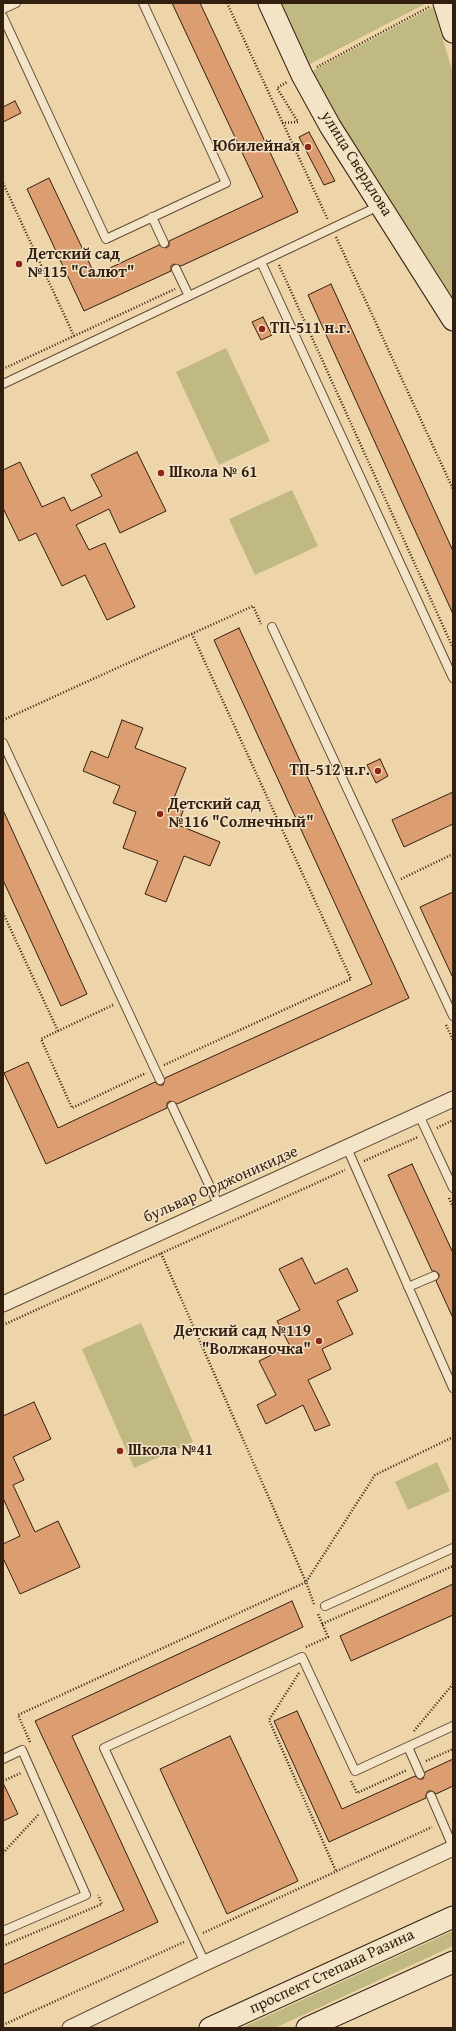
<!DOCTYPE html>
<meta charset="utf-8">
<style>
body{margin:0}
#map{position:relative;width:456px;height:2031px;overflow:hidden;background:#edd4a9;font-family:"Gentium Book Plus",serif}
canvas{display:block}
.frame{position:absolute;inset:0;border:4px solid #331f10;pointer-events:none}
</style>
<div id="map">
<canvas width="456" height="2031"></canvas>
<div class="frame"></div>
</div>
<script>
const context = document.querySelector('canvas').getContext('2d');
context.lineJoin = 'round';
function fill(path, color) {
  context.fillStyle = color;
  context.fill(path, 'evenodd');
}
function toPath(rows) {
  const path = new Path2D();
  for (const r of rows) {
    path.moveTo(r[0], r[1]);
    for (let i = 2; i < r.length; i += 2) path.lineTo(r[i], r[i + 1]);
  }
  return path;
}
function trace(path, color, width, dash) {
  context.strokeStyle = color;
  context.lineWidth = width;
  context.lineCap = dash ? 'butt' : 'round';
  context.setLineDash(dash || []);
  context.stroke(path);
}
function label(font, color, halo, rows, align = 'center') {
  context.font = font + ' "Gentium Book Plus",serif';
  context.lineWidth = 3;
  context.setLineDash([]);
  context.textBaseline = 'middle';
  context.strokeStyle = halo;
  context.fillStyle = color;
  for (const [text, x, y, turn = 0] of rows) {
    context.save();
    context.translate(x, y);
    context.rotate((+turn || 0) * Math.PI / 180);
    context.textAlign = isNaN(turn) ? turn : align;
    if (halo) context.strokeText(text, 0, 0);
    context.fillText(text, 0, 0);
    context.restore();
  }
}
fill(toPath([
 [276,3,427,3,306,66],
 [433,7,453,73,453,303,309,73],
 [226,348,270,441,219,465,176,372],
 [292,490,318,546,255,575,229,519],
 [141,1323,193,1442,134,1468,82,1349],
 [437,1462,450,1491,408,1510,395,1482],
 [453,1931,453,1946,275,2028,241,2028]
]), '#c0ba82');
const building = toPath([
 [172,3,200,3,298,212,181,266,174,264,171,266,171,271,84,311,27,189,49,178,95,275,159,245,166,248,169,246,169,241,263,197,172,3],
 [15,101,21,113,3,122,3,107,15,101],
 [309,132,335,181,324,185,299,137,309,132],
 [331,284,453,551,453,614,308,295,331,284],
 [263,317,272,335,261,340,252,322,263,317],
 [137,452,166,511,120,533,109,509,76,525,89,550,105,543,135,607,107,620,85,575,62,586,36,533,19,541,3,508,3,470,20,462,42,507,64,497,71,511,102,496,91,475,137,452],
 [239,628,409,998,177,1104,170,1101,167,1103,167,1108,46,1164,4,1073,28,1062,58,1128,155,1082,159,1085,163,1085,165,1078,372,984,214,640,239,628],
 [122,720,143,728,135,748,186,768,172,803,184,808,178,825,220,842,210,866,184,856,166,902,145,894,158,861,123,848,136,812,113,803,120,786,83,771,91,751,108,758,122,720],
 [380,759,388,776,376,783,367,765,380,759],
 [453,792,453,824,404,847,392,820,453,792],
 [3,810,87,994,61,1006,3,880,3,810],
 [453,892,453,978,420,907,453,892],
 [412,1164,453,1253,453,1318,436,1281,439,1277,439,1274,435,1271,432,1271,388,1175,412,1164],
 [302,1258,315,1284,347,1268,358,1291,337,1301,353,1334,322,1349,331,1369,308,1380,330,1425,315,1431,303,1405,266,1424,257,1405,276,1395,259,1361,290,1346,277,1321,300,1310,279,1269,302,1258],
 [34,1402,51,1439,13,1457,24,1480,13,1485,35,1532,58,1521,80,1567,20,1594,3,1558,3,1544,20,1536,3,1498,3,1416,34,1402],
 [453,1584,453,1615,351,1661,340,1636,453,1584],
 [292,1601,303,1627,72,1736,158,1922,3,1994,3,1965,124,1910,35,1721,292,1601],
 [297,1711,342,1809,415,1776,419,1779,423,1779,425,1772,453,1759,453,1786,436,1794,432,1791,428,1791,426,1795,426,1798,329,1842,274,1721,297,1711],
 [230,1736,298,1881,227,1914,160,1769,230,1736],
 [3,1783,18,1814,3,1821,3,1783]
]);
fill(building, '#dc9d70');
trace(building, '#331f10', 1);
const lane = toPath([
 [3,9,16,3],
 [3,17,106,239,226,183,143,3],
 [152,217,164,243],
 [261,262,453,678],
 [176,269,189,296],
 [3,384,381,205],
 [272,627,453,1016],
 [3,743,160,1080],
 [172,1106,219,1206],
 [419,1115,453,1188],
 [347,1148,453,1388],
 [408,1287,434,1276],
 [325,1606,453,1548],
 [408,1747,420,1774],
 [3,1759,22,1750,86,1895,3,1931],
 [431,1796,453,1847],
 [205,1963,104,1748,302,1657,355,1771,453,1726]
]);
const street = toPath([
 [3,1304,453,1099],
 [70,2028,205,1963,453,1848]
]);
const secondary = toPath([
 [269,3,302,75,330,126,453,320],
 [444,3,453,32],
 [210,2028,453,1917],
 [307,2028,453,1962]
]);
trace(lane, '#624c36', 10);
trace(street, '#624c36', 17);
trace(secondary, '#331f10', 23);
trace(toPath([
 [227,3,328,220],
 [317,67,429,7],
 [282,123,298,122,277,88,287,82],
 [3,183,74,336],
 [336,237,453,489],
 [279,265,453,648],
 [3,369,175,289],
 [3,720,253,606,261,624],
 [401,879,453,854],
 [3,913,58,1031],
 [113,1005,41,1039,72,1108,146,1073],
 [446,1025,453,1040],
 [164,1065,351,979,192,634],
 [437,1128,453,1120],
 [364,1161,418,1137],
 [449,1198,453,1207],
 [3,1325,345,1170],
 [314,1604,306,1582,375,1475,453,1437],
 [322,1624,453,1566],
 [306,1647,328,1637,318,1614],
 [299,1673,269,1720,336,1871],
 [414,1731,453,1684],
 [30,1742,18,1715,306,1582,161,1253],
 [426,1761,453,1749],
 [3,1781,21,1773],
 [351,1781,357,1793,407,1770],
 [3,1853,39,1814],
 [203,1933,432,1827],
 [3,1946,102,1904,98,1895],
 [3,2025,184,1942]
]), '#331f10', 2.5, [1, 2]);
trace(lane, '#f3e3c7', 8);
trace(street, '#f3e3c7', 15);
trace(secondary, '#f3e3c7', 21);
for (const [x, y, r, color] of [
 [308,147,4,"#8f2418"],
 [19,264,4,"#8f2418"],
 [262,329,4,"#8f2418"],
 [161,473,4,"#8f2418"],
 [378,771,4,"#8f2418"],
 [160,814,4,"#8f2418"],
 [319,1341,4,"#8f2418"],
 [120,1451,4,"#8f2418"]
]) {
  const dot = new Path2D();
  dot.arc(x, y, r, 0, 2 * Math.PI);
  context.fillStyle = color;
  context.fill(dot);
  trace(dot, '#f3e3c7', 1.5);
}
label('bold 16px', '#331f10', '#f3e3c7', [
 ["Юбилейная",300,147,"right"],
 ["Детский сад",27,255],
 ["№115 \"Салют\"",27,273],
 ["ТП-511 н.г.",270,329],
 ["Школа № 61",169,473],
 ["ТП-512 н.г.",370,771,"right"],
 ["Детский сад",168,805],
 ["№116 \"Солнечный\"",168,823],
 ["Детский сад №119",311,1332,"right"],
 ["\"Волжаночка\"",311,1350,"right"],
 ["Школа №41",128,1451]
], 'left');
label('16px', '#331f10', '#f3e3c7', [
 ["улица Свердлова",356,164,58],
 ["бульвар Орджоникидзе",221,1185,-24],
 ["проспект Степана Разина",332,1972,-25]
]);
</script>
